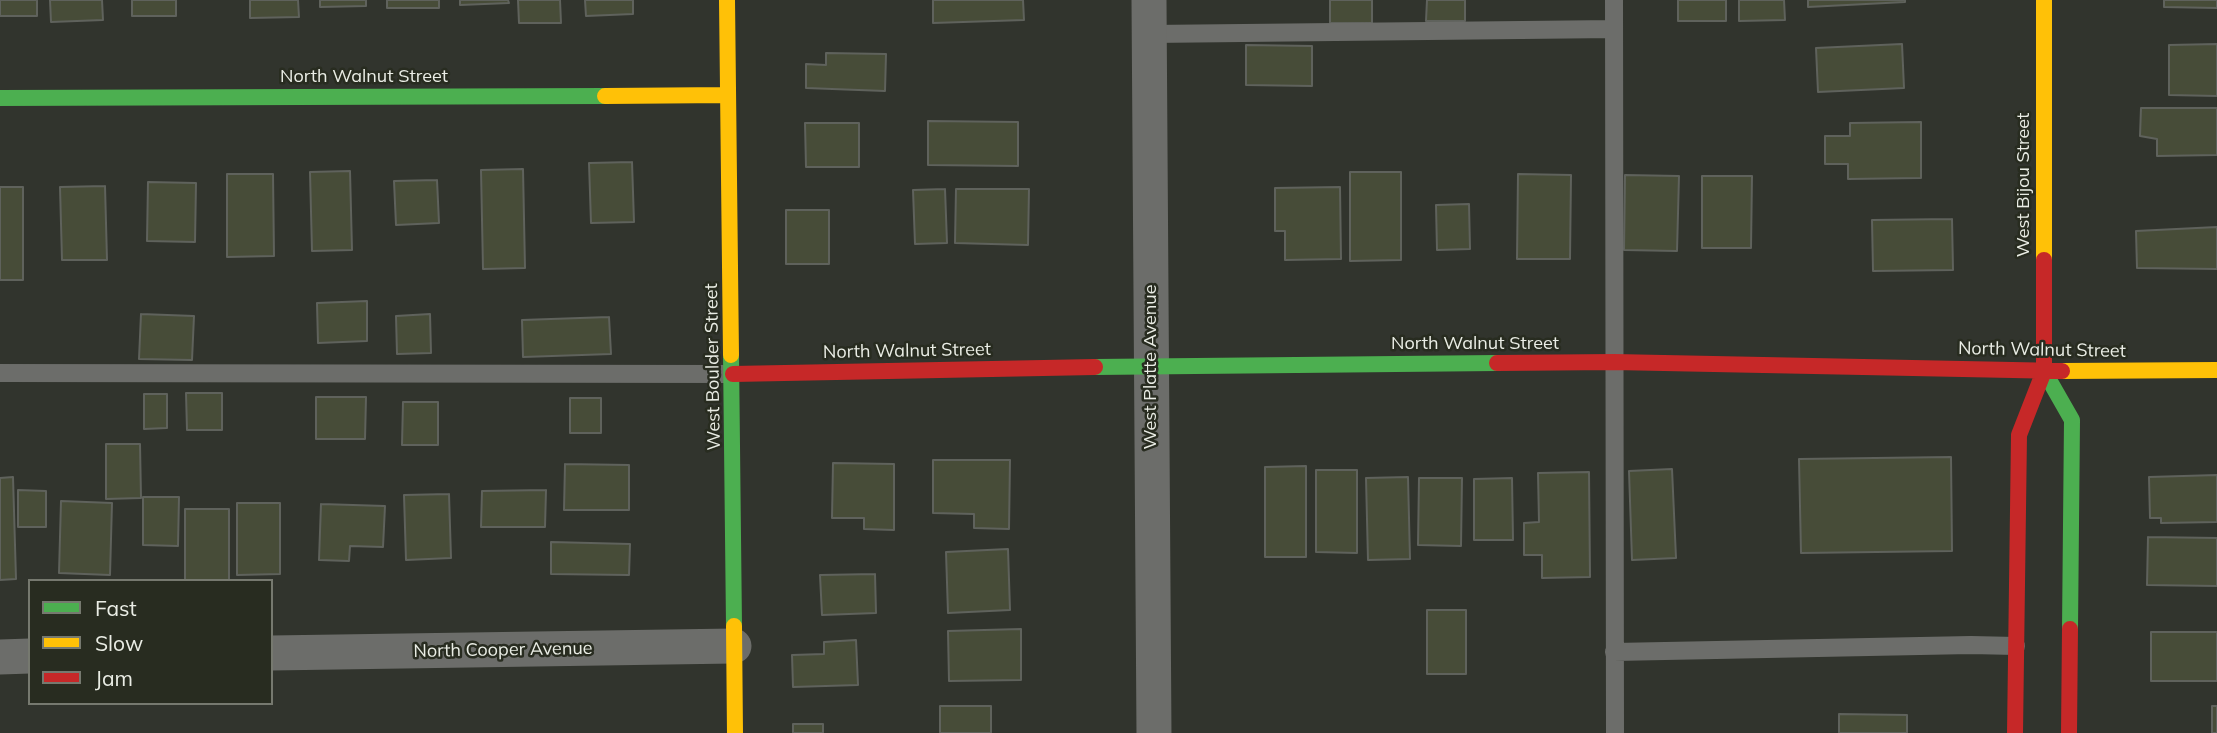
<!DOCTYPE html>
<style>
body{margin:0}
#map{position:relative;width:2217px;height:733px;overflow:hidden;background:#31342d;font-family:Mulish,sans-serif}
canvas{display:block}
.legend{position:absolute;left:28px;top:579px;width:245px;height:126px;box-sizing:border-box;background:#282c20;border:2px solid #76796f;margin:0;padding:9px 12px;list-style:none;font-size:21px;color:#eaede5}
.legend li{display:flex;align-items:center;gap:14px;height:35px}
.legend b{width:35px;border:2px solid #76796f}
</style>
<div id="map">
<canvas width="2217" height="733"></canvas>
<ul class="legend">
<li><b style="height:9px;background:#4caf50"></b>Fast</li>
<li><b style="height:9px;background:#ffc107"></b>Slow</li>
<li><b style="height:9px;background:#c62828"></b>Jam</li>
</ul>
</div>
<script>
const context = document.querySelector('canvas').getContext('2d');
context.lineJoin = 'round';
function fill(path, color) {
  context.fillStyle = color;
  context.fill(path, 'evenodd');
}
function toPath(rows) {
  const path = new Path2D();
  for (const r of rows) {
    path.moveTo(r[0], r[1]);
    for (let i = 2; i < r.length; i += 2) path.lineTo(r[i], r[i + 1]);
  }
  return path;
}
function trace(path, color, width, dash) {
  context.strokeStyle = color;
  context.lineWidth = width;
  context.lineCap = dash ? 'butt' : 'round';
  context.setLineDash(dash || []);
  context.stroke(path);
}
function label(font, color, halo, rows, align = 'center') {
  context.font = font + ' Mulish,sans-serif';
  context.lineWidth = 5;
  context.setLineDash([]);
  context.textBaseline = 'middle';
  context.strokeStyle = halo;
  context.fillStyle = color;
  for (const [text, x, y, turn = 0] of rows) {
    context.save();
    context.translate(x, y);
    context.rotate((+turn || 0) * Math.PI / 180);
    context.textAlign = isNaN(turn) ? turn : align;
    if (halo) context.strokeText(text, 0, 0);
    context.fillText(text, 0, 0);
    context.restore();
  }
}
const building = toPath([
 [0,0,37,0,37,16,0,16,0,0],
 [50,0,102,0,103,20,51,22,50,0],
 [132,0,176,0,176,16,132,16,132,0],
 [250,0,298,0,299,17,250,18,250,0],
 [320,0,366,0,366,6,320,7,320,0],
 [387,0,439,0,439,8,387,8,387,0],
 [460,0,508,0,509,3,460,5,460,0],
 [518,0,560,0,561,23,519,23,518,0],
 [585,0,633,0,633,14,586,16,585,0],
 [933,0,1023,0,1024,20,933,23,933,0],
 [1330,0,1372,0,1372,23,1330,23,1330,0],
 [1427,0,1465,0,1465,21,1426,21,1427,0],
 [1678,0,1726,0,1726,21,1678,21,1678,0],
 [1739,0,1784,0,1785,20,1739,21,1739,0],
 [1808,0,1905,0,1905,2,1808,7,1808,0],
 [2164,0,2217,0,2217,8,2164,7,2164,0],
 [1902,44,1904,88,1818,92,1816,48,1902,44],
 [2217,44,2217,96,2169,95,2169,45,2217,44],
 [1246,45,1312,46,1312,86,1246,85,1246,45],
 [826,53,886,54,885,91,806,88,806,64,826,65,826,53],
 [2141,108,2217,108,2217,155,2157,156,2157,139,2140,136,2141,108],
 [928,121,1018,122,1018,166,928,165,928,121],
 [1921,122,1921,178,1848,179,1848,164,1825,164,1825,136,1850,136,1850,123,1921,122],
 [805,123,859,123,859,167,806,167,805,123],
 [632,162,634,222,591,223,589,163,632,162],
 [523,169,525,268,483,269,481,170,523,169],
 [350,171,352,250,312,251,310,172,350,171],
 [1350,172,1401,172,1401,260,1350,261,1350,172],
 [227,174,273,174,274,256,227,257,227,174],
 [1518,174,1571,175,1570,259,1517,259,1518,174],
 [1625,175,1679,176,1677,251,1624,250,1625,175],
 [1702,176,1752,176,1751,248,1702,248,1702,176],
 [437,180,439,223,396,225,394,181,437,180],
 [148,182,196,183,195,242,147,241,148,182],
 [105,186,107,260,62,260,60,187,105,186],
 [0,187,23,187,23,280,0,280,0,187],
 [1340,187,1341,259,1285,260,1285,231,1275,231,1275,188,1340,187],
 [945,189,947,243,915,244,913,190,945,189],
 [956,189,1029,189,1028,245,955,243,956,189],
 [1469,204,1470,249,1437,250,1436,205,1469,204],
 [786,210,829,210,829,264,786,264,786,210],
 [1952,219,1953,270,1873,271,1872,220,1952,219],
 [2217,227,2217,269,2137,268,2136,231,2217,227],
 [367,301,367,341,318,343,317,303,367,301],
 [141,314,194,316,192,360,139,359,141,314],
 [430,314,431,353,397,354,396,316,430,314],
 [609,317,611,354,523,357,522,320,609,317],
 [186,393,222,393,222,430,187,430,186,393],
 [144,394,167,394,167,428,144,429,144,394],
 [316,397,366,397,365,439,316,439,316,397],
 [570,398,601,398,601,433,570,433,570,398],
 [403,402,438,402,438,445,402,445,403,402],
 [106,444,140,444,141,498,106,499,106,444],
 [1951,457,1952,551,1801,553,1799,459,1951,457],
 [933,460,1010,460,1009,529,974,528,974,514,933,513,933,460],
 [833,463,894,464,894,530,864,529,864,518,832,518,833,463],
 [565,464,629,465,629,510,564,510,565,464],
 [1306,466,1306,557,1265,557,1265,467,1306,466],
 [1672,469,1676,558,1632,560,1629,471,1672,469],
 [1316,470,1357,470,1357,553,1316,552,1316,470],
 [1589,472,1590,577,1542,578,1542,555,1524,555,1524,523,1539,522,1538,473,1589,472],
 [2217,475,2217,522,2161,523,2161,518,2150,518,2149,477,2217,475],
 [13,477,16,579,0,580,0,478,13,477],
 [1408,477,1410,559,1368,560,1366,478,1408,477],
 [1419,478,1462,478,1461,546,1418,545,1419,478],
 [1512,478,1513,540,1474,540,1474,479,1512,478],
 [18,490,46,491,46,527,18,527,18,490],
 [546,490,545,527,481,527,482,491,546,490],
 [449,494,451,558,406,560,404,495,449,494],
 [143,497,179,497,178,546,143,545,143,497],
 [61,501,112,503,110,575,59,573,61,501],
 [237,503,280,503,280,574,237,575,237,503],
 [321,504,385,506,383,547,350,546,349,561,319,560,321,504],
 [185,509,229,509,229,581,185,581,185,509],
 [2148,537,2217,538,2217,586,2147,585,2148,537],
 [551,542,630,544,629,575,551,574,551,542],
 [1008,549,1010,610,948,613,946,552,1008,549],
 [875,574,876,613,822,615,820,575,875,574],
 [1427,610,1466,610,1466,674,1427,674,1427,610],
 [1021,629,1021,680,949,681,948,631,1021,629],
 [2151,632,2217,632,2217,681,2151,681,2151,632],
 [856,640,858,685,793,687,792,655,824,654,824,642,856,640],
 [940,706,991,706,991,733,940,733,940,706],
 [2212,706,2217,706,2217,733,2212,733,2212,706],
 [1839,714,1907,715,1907,733,1839,733,1839,714],
 [793,724,823,724,823,733,793,733,793,724]
]);
fill(building, '#474c38');
trace(building, '#5f625c', 2);
trace(toPath([
 [1614,0,1615,733],
 [1150,34,1614,29],
 [0,373,733,374],
 [1614,652,1971,645,2016,646]
]), '#6c6d6a', 18);
trace(toPath([
 [1149,0,1154,733],
 [271,653,734,646],
 [0,657,30,656]
]), '#6c6d6a', 35);
trace(toPath([
 [0,98,605,96],
 [731,355,734,626],
 [1095,367,1497,363],
 [2044,371,2072,420,2070,629]
]), '#4caf50', 16);
trace(toPath([
 [727,0,731,355],
 [2044,0,2044,260],
 [605,96,728,95],
 [2062,371,2217,370],
 [734,626,735,733]
]), '#ffc107', 16);
trace(toPath([
 [1497,363,1614,362,2062,371],
 [733,374,1095,367],
 [2015,733,2019,435,2044,371,2044,260],
 [2069,733,2070,629]
]), '#c62828', 16);
label('18px', '#eaede5', '#282c20', [
 ["North Walnut Street",364,77],
 ["West Bijou Street",2024,185,-90],
 ["North Walnut Street",1475,344],
 ["North Walnut Street",2042,350,1],
 ["North Walnut Street",907,351,-1],
 ["West Boulder Street",713,367,-91],
 ["West Platte Avenue",1151,367,-90],
 ["North Cooper Avenue",503,650,-1]
]);
</script>
